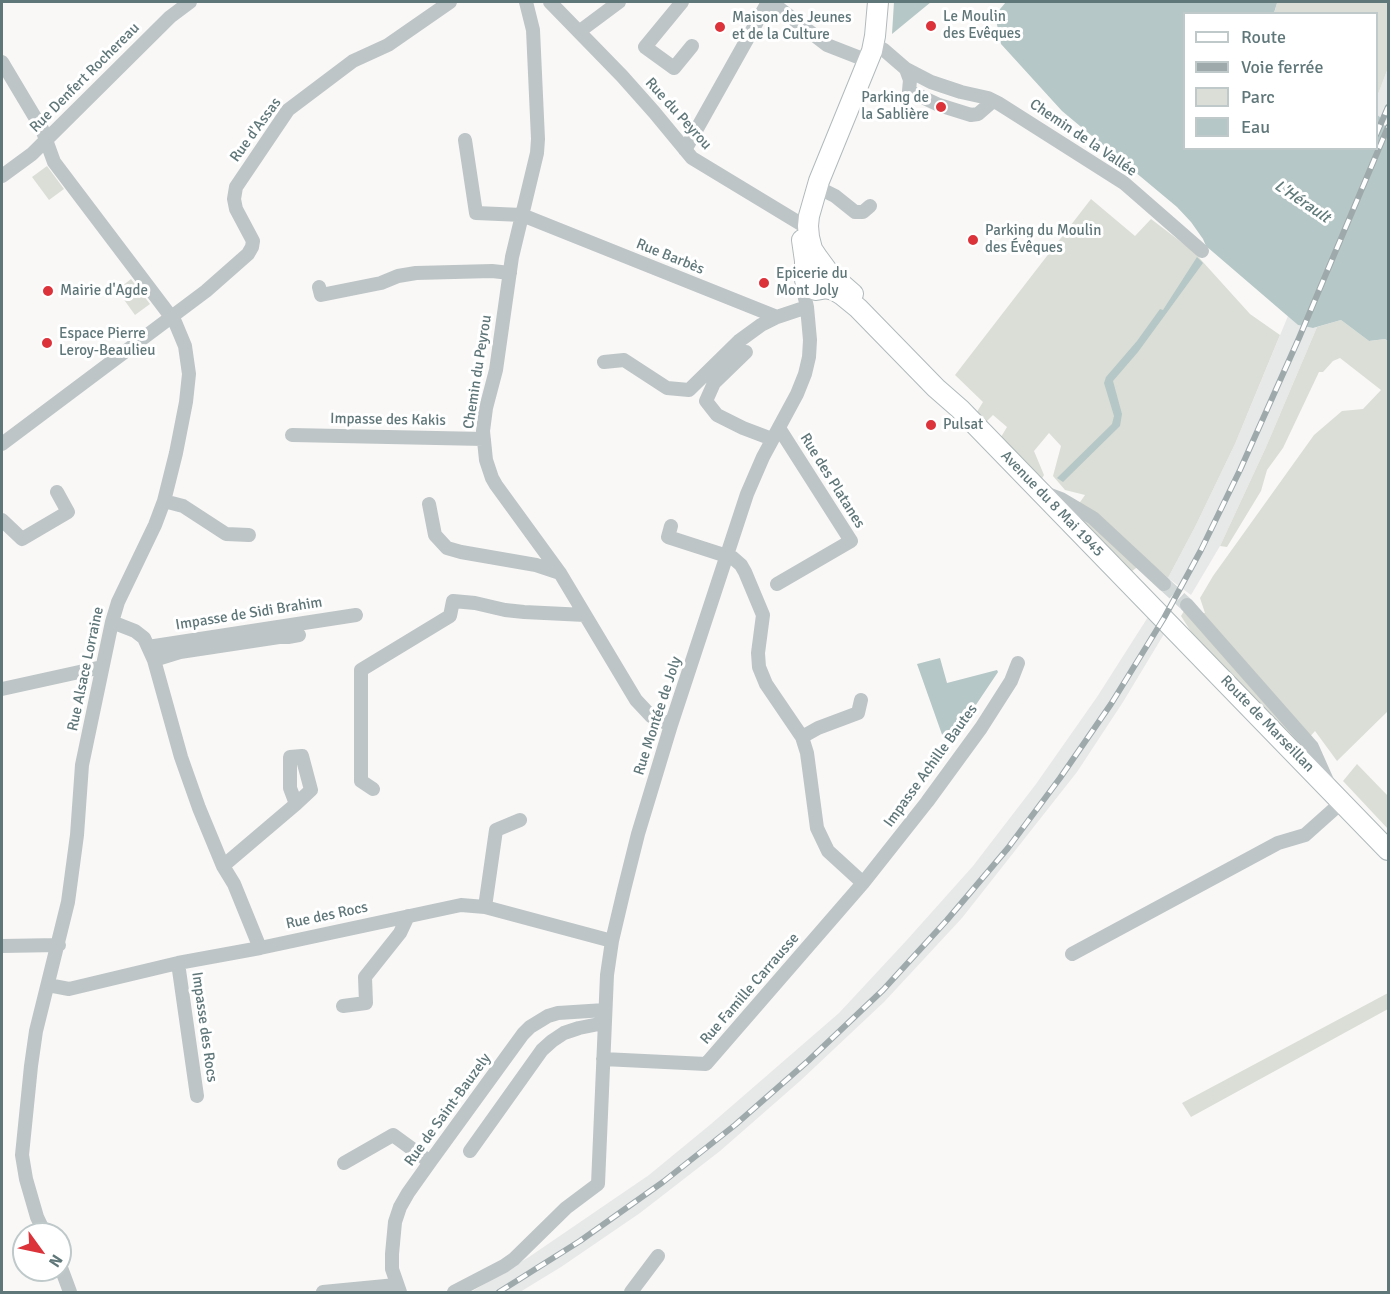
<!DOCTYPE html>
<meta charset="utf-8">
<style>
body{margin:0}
#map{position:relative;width:1390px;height:1294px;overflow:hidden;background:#f9f8f7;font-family:Signika,sans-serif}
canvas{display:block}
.frame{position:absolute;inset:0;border:3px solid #60777a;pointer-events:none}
.legend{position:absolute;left:1183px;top:12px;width:195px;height:138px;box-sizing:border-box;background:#fff;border:2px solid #bfc9ca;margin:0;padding:8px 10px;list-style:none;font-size:18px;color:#60777a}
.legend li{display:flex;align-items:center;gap:12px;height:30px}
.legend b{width:30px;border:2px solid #bfc9ca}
.north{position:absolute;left:12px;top:1222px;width:60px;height:60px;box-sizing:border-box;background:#fff;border:2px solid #bfc9ca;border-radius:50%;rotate:123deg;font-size:16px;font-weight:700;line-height:24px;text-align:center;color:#60777a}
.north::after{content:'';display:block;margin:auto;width:21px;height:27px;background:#dc333b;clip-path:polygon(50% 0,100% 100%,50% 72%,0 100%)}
</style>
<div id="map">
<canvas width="1390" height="1294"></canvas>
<div class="frame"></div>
<ul class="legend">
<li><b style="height:8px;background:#fff"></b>Route</li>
<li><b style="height:8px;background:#9ea9ab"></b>Voie ferrée</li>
<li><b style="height:16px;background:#dbded6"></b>Parc</li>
<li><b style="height:16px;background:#b5c7c6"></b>Eau</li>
</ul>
<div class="north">N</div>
</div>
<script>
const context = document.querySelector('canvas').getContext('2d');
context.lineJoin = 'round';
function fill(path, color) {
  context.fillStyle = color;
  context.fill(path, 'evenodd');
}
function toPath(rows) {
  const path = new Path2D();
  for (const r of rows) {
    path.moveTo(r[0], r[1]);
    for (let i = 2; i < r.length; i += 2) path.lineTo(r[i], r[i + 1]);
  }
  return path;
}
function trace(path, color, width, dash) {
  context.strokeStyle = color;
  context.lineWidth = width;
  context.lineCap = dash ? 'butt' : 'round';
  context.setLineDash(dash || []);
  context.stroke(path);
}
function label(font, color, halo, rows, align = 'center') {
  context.font = font + ' Signika,sans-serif';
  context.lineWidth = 6;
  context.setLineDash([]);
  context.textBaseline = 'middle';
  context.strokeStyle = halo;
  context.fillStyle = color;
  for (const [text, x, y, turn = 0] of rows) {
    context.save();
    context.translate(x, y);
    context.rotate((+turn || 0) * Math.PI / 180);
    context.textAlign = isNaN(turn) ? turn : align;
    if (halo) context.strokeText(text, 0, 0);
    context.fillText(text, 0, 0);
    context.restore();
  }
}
fill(toPath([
 [1388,68,1388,121,1376,115,1377,97],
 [1288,316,1298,325,1313,328,1317,327,1266,447,1220,546,1191,595,1168,578,1196,525,1235,444],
 [1148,617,1164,634,1123,702,1077,772,962,918,884,1002,800,1081,720,1151,640,1213,561,1267,520,1292,471,1292,529,1257,649,1175,711,1124,839,1013,906,941,973,866,1036,784,1097,697]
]), '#e7e8e8');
fill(toPath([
 [1283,2,1388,2,1388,68,1377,97,1376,14,1274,14,1277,3],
 [47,166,64,189,49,200,32,177],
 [1091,199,1135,236,1151,219,1193,251,1250,314,1280,335,1235,444,1196,525,1168,578,1147,560,1128,574,1071,515,1085,495,1065,490,1053,476,1061,446,1049,433,1034,451,1044,475,1039,484,998,442,1007,427,993,415,985,423,975,415,983,402,955,375],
 [131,279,150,304,135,315,117,290],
 [1341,320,1369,341,1385,339,1388,341,1388,711,1337,761,1315,731,1299,749,1202,649,1181,616,1184,611,1205,613,1200,598,1213,576,1314,435,1342,411,1363,409,1381,390,1340,358,1333,361,1323,372,1319,372,1283,448,1267,470,1261,491,1227,547,1220,546,1266,447,1317,327],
 [1357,764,1388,796,1388,829,1343,781],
 [1388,993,1388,1009,1191,1117,1182,1103]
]), '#dbded6');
fill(toPath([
 [894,2,931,2,892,34],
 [1006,2,1283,2,1277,3,1274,13,1184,14,1184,148,1376,148,1377,115,1380,117,1388,132,1388,341,1385,339,1369,341,1341,320,1313,328,1298,325,1206,246,1203,239,1191,222,1177,207,1062,111,1001,44,995,15],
 [1197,257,1203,263,1138,352,1113,381,1122,414,1120,426,1063,482,1057,478,1112,424,1114,416,1104,383,1106,377,1137,341,1160,309,1163,310],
 [940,658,947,683,997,670,998,672,949,745,945,743,917,664]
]), '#b5c7c6');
trace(toPath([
 [1164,584,1187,605]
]), '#d3d8d8', 14, [14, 7]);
const secondary = toPath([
 [802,240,805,261,805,280,809,287,816,290,822,289,828,285,830,280],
 [825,288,834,290,842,295,858,308,936,388,960,409,1388,850],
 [853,294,829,273,818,258,812,249,809,237,808,226,809,216,819,181,872,51,875,36,878,2]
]);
trace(secondary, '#b0babb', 22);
trace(toPath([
 [526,2,533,30,538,139,537,153,512,257,496,370,486,408,483,431,486,460,492,478,496,485,560,573,636,700,651,716,671,725],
 [550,2,622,76,654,112,692,158,801,224],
 [682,2,645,47,674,68,692,46],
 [771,2,827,45,868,61],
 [580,31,619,2],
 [874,44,884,50,906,69,931,82,961,92,988,98,998,103,1124,183,1202,251],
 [2,62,42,129,54,162,175,322,185,346,189,374,186,402,176,453,164,501,155,525,118,602,112,622,82,765,77,835,68,902,36,1031,31,1066,22,1155,26,1179,37,1217,45,1234],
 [906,69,910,80,909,91,939,105,971,115,978,114,993,101,998,103],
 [465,140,476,213,522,215,777,317,807,307],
 [685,150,768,2],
 [2,176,32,154,170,17,190,2],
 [817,187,835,196,855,212,863,212,870,206],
 [319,287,321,295,381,283,398,276,416,273,492,271,510,273],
 [746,352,714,383,706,401,717,415,743,428,772,439],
 [604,362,624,360,667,388,689,390,739,341,761,325,777,317],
 [292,435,484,439],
 [2,444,206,291,248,254,252,247,253,241,236,209,234,199,236,187,288,110,353,61,388,45,450,2],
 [1045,493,1061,499,1093,518,1164,584],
 [164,501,183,506,226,534,249,535],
 [429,504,435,535,447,548,461,552,536,565,560,573],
 [2,520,22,539,68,512,57,492],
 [671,526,668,537,733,558,741,565,745,572,763,615,758,653,759,667,766,684,802,737,807,753,817,828,828,851,863,883],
 [777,584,851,541,779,428],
 [1187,605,1312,747,1328,783],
 [112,622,135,631,144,638,154,660,181,757,199,808,223,866,234,884,260,948],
 [148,647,356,615],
 [154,660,180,652,279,637,288,637,299,635],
 [2,689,102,667],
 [802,737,818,728,858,713,861,700],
 [373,789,361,781,361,670,450,616,453,601,475,603,505,610,524,612,585,615],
 [223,866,296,804,311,790,302,756,290,757,290,788,296,804],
 [485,907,496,830,520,820],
 [2,946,59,945],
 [1072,954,1278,843,1305,835,1342,802],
 [178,963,197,1096],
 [48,985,69,989,178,963,260,948,461,905,485,907,612,941],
 [343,1006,366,1003,365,977,400,933,408,916],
 [603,1059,706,1064,863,883,927,802,981,728,1011,681,1018,663],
 [470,1151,542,1050,552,1041,564,1033,579,1028,604,1023],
 [344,1163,393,1135,430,1162],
 [60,1265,70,1292],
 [323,1292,396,1285],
 [400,1292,392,1269,392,1254,395,1222,400,1207,408,1193,430,1162,523,1034,530,1027,548,1016,558,1013,605,1010],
 [454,1292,504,1266,514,1259,566,1208,598,1184,607,975,612,941,624,890,638,834,671,725,747,494,763,457,797,394,805,374,809,357,810,340,807,307,804,294,805,280],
 [631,1292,658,1256]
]), '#bec5c6', 14);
trace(secondary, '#fff', 20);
const rail = toPath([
 [1376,135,1388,107],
 [499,1292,580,1241,663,1182,735,1125,808,1061,883,990,947,920,1008,848,1060,778,1111,704,1164,618,1201,550,1240,470,1299,338,1388,127]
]);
trace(rail, '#9ea9ab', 6);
trace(rail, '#fff', 4, [11]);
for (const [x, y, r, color] of [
 [931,26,6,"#dc333b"],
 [720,27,6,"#dc333b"],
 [941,107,6,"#dc333b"],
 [973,240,6,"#dc333b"],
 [764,283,6,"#dc333b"],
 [48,291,6,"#dc333b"],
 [47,343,6,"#dc333b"],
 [931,425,6,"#dc333b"]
]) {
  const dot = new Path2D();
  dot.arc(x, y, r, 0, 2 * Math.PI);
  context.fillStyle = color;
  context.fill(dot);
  trace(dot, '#fff', 2);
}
label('15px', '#60777a', '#fff', [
 ["Le Moulin",943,17],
 ["des Evêques",943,34],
 ["Maison des Jeunes",732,18],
 ["et de la Culture",732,35],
 ["Parking de",929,98,"right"],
 ["la Sablière",929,115,"right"],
 ["Parking du Moulin",985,231],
 ["des Évêques",985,248],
 ["Epicerie du",776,274],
 ["Mont Joly",776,291],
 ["Mairie d'Agde",60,291],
 ["Espace Pierre",59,334],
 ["Leroy-Beaulieu",59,351],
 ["Pulsat",943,425]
], 'left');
label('15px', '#60777a', '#fff', [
 ["Rue Denfert Rochereau",85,78,-45],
 ["Rue du Peyrou",678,114,48],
 ["Rue d'Assas",256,130,-54],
 ["Chemin de la Vallée",1083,138,34],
 ["Rue Barbès",670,257,22],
 ["Chemin du Peyrou",478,372,-81],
 ["Impasse des Kakis",388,420,1],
 ["Rue des Platanes",832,481,58],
 ["Avenue du 8 Mai 1945",1052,504,46],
 ["Impasse de Sidi Brahim",249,614,-9],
 ["Rue Alsace Lorraine",86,669,-78],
 ["Rue Montée de Joly",658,716,-72],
 ["Route de Marseillan",1267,724,46],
 ["Impasse Achille Bautes",931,766,-54],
 ["Rue des Rocs",327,916,-12],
 ["Rue Famille Carrausse",750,989,-49],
 ["Impasse des Rocs",204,1027,82],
 ["Rue de Saint-Bauzely",448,1110,-54]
]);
label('italic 16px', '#607b7a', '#fff', [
 ["L'Hérault",1302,202,34]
]);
</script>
